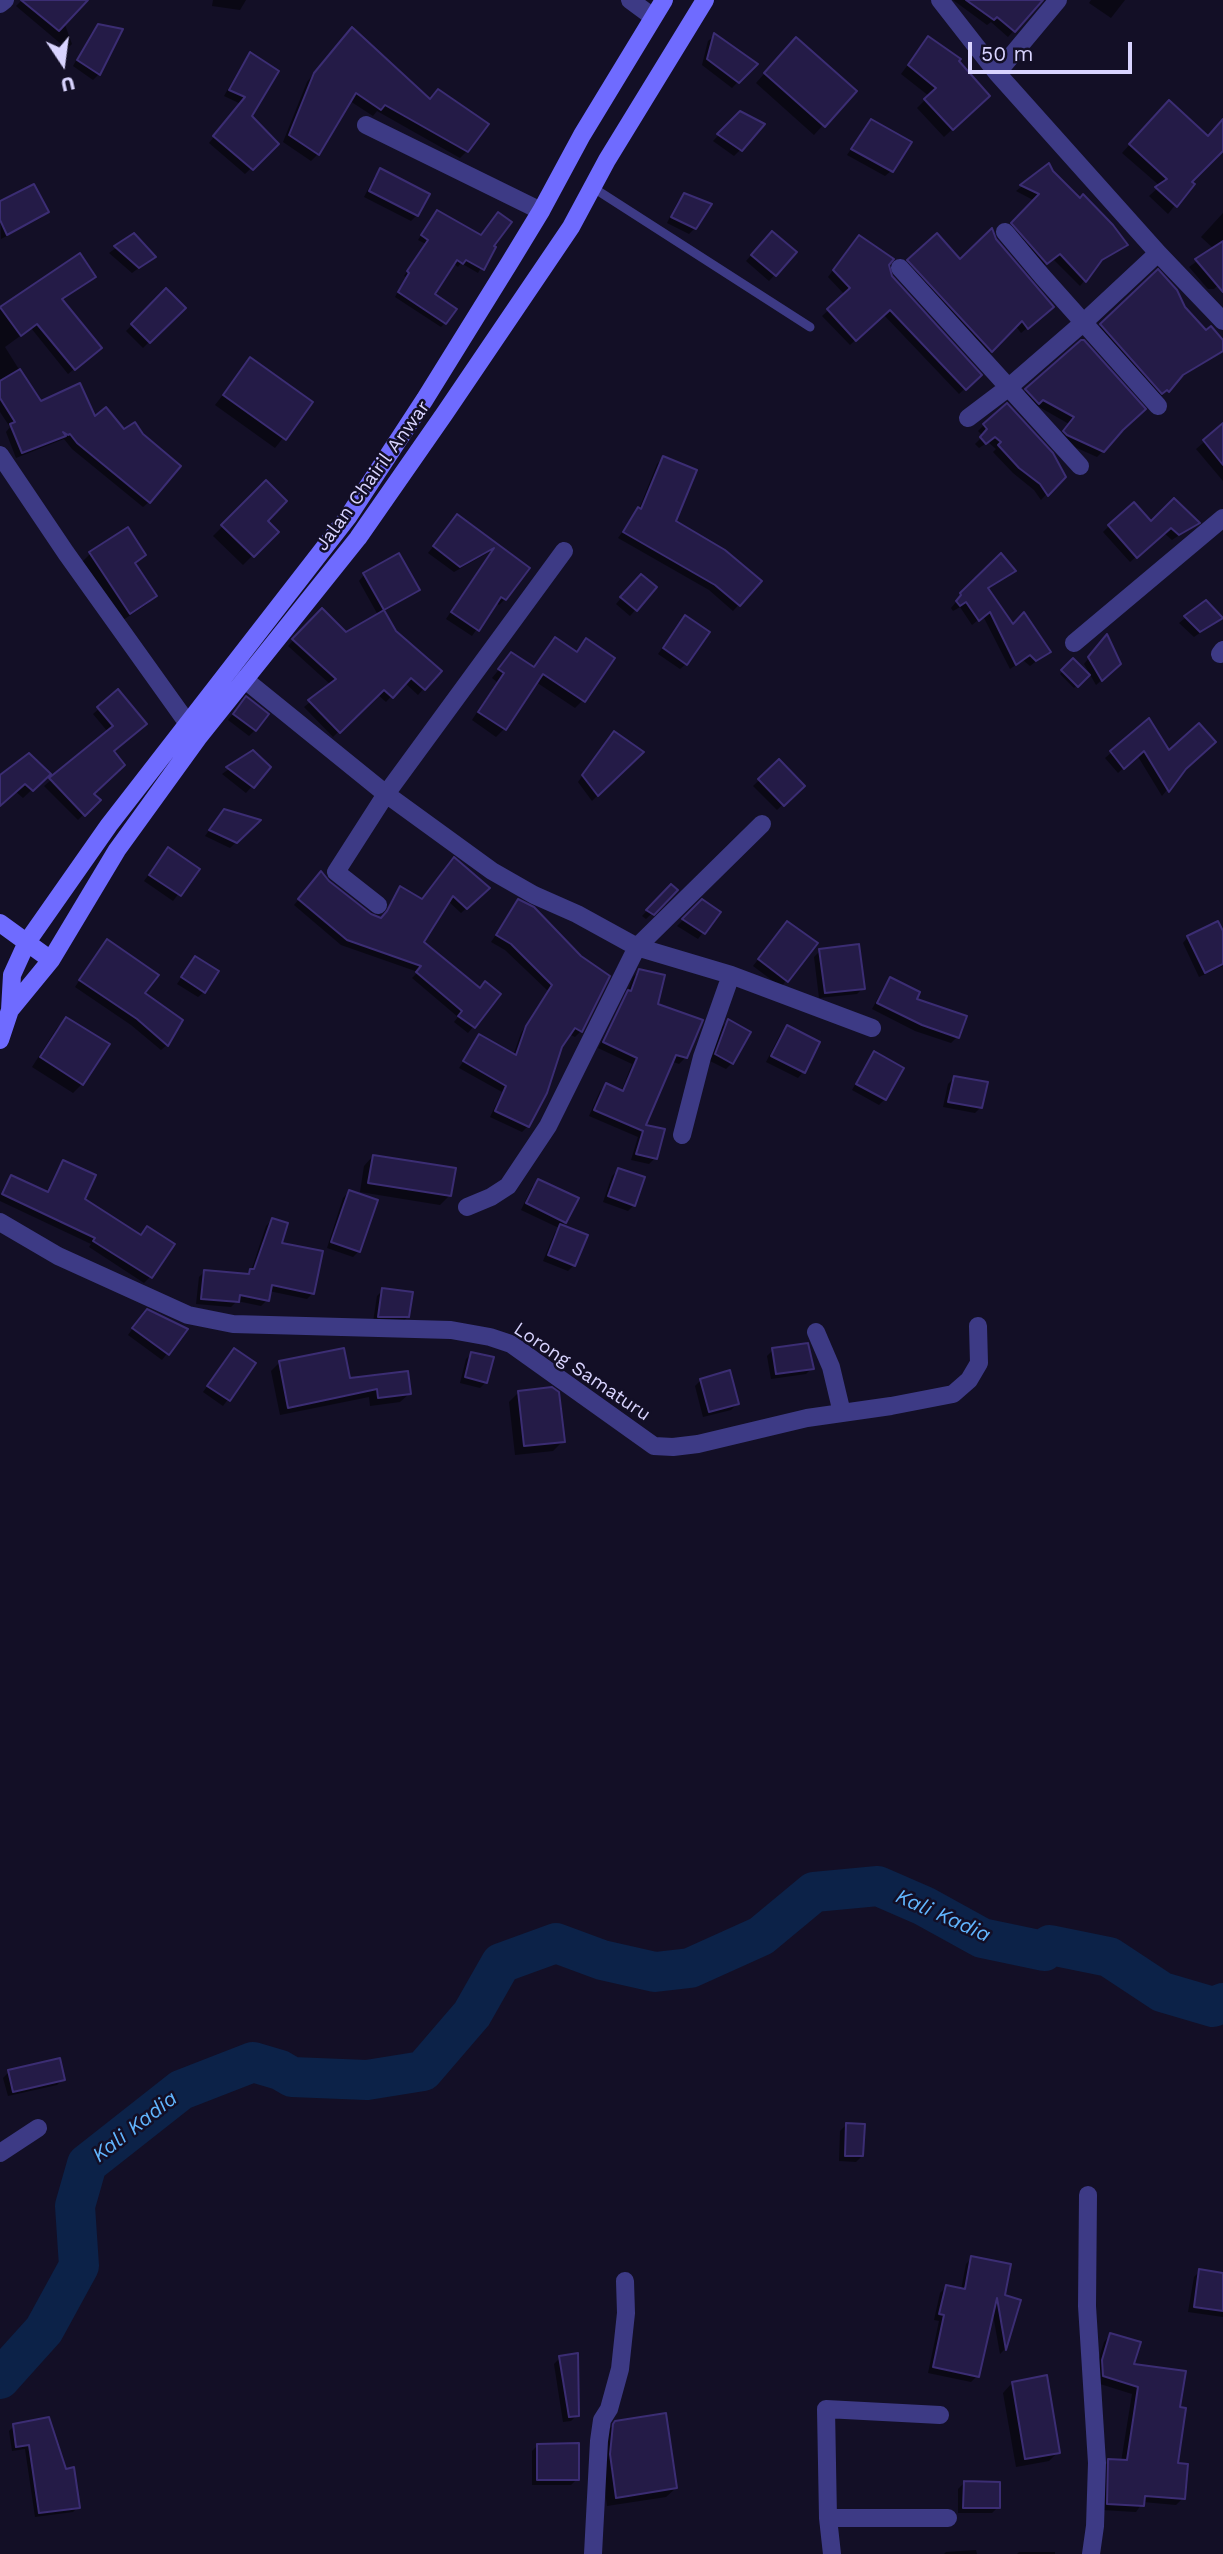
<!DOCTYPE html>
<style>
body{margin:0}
#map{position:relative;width:1223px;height:2554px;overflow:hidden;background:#130f26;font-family:"Work Sans",sans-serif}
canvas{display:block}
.north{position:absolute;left:28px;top:28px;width:70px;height:70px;-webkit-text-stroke:5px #130f26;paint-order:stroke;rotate:167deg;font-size:19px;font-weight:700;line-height:28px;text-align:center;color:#d9d4ff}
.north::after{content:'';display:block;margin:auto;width:24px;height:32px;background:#d9d4ff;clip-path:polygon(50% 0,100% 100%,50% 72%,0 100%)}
.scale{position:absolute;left:968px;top:42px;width:164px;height:32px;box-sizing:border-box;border:4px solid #d9d4ff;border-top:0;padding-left:9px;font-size:21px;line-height:24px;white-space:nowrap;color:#d9d4ff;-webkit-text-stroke:5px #130f26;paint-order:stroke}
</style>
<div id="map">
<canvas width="1223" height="2554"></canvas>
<div class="north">U</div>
<div class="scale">50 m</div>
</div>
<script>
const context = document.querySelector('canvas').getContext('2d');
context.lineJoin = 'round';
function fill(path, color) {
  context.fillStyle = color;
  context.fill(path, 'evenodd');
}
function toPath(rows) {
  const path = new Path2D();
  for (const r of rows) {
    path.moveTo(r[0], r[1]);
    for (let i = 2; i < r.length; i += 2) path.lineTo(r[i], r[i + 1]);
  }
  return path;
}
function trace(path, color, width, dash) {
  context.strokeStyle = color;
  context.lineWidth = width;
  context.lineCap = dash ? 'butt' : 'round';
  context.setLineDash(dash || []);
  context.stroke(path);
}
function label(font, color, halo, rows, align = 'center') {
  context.font = font + ' "Work Sans",sans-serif';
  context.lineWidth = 5;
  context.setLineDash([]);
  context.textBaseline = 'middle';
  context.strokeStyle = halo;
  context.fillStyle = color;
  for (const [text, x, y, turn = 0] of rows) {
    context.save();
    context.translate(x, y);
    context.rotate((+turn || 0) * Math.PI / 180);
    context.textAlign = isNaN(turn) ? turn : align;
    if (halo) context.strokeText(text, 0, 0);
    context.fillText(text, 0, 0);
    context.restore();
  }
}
fill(toPath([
 [22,0,56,0,72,44,67,49,16,6],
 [213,0,246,0,240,10,212,6],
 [953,0,1041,0,1008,37,991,22,987,25],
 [1091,0,1125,0,1111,18,1089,3],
 [98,26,120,30,99,74,93,80,73,66,92,32],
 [345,36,467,151,460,158,377,111,373,116,350,101,318,154,311,161,283,142,307,82],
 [714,36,755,64,732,88,702,65,708,41],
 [928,38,956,61,980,103,944,137,917,108,929,96,901,74],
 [787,48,823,125,814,135,756,83],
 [250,55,250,117,276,144,245,174,209,143,241,104,224,96,244,61],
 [1161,110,1208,138,1223,121,1223,152,1190,182,1192,184,1168,214,1149,196,1160,186,1122,153],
 [740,113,740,150,734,156,713,141],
 [866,127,891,171,885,176,847,155],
 [1048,166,1125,245,1097,264,1080,286,1053,259,1040,268,1007,230,1035,201,1016,191],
 [381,170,417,215,411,221,364,197,375,176],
 [684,195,695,228,689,234,667,223,678,201],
 [0,203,47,212,41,218,1,239],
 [1223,213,1223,280,1214,289,1208,289,1189,267,1214,249,1201,237],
 [434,216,480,237,492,247,478,273,461,263,458,267,453,263,432,294,445,323,441,327,395,297,406,277,404,276,426,244,418,240],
 [134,235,153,257,132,273,109,253],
 [766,239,795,253,769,281,746,261],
 [853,243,887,265,890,276,979,375,959,394,883,314,850,345,822,316,845,295,828,277],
 [80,255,94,277,61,300,94,353,68,374,31,328,5,347,40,403,94,419,149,502,143,507,72,449,64,439,16,458,6,432,10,427,0,412,0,310],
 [909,261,960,261,1046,312,1021,333,1015,325,985,357,903,267],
 [1157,271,1193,318,1144,380,1213,332,1223,343,1223,351,1177,380,1162,396,1160,394,1156,398,1095,331],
 [166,291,183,308,143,348,126,331],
 [1081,342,1103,451,1097,457,1061,441,1058,438,1069,424,1020,396],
 [251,359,311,403,275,448,215,405],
 [984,425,1064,476,1041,500,1034,490,1013,473,993,452,996,449,988,442,979,448,975,444,983,436,978,431],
 [1223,426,1223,481,1196,449],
 [663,458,674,522,760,581,733,611,709,590,618,538,639,509,657,464],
 [266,483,265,521,276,532,243,565,213,536],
 [457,517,527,569,505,599,499,605,495,602,472,636,446,619,493,550,454,572,428,553],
 [1151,523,1197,523,1172,540,1164,533,1130,562,1103,532,1109,526],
 [127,529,144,554,134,565,155,596,146,605,120,622,81,563,90,554],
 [1001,556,1013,570,986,590,1012,626,1048,652,1030,666,1023,660,1010,669,983,616,972,625,960,607,953,611,951,608,956,602,955,600],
 [364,575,418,590,412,595,383,612,394,632,439,671,418,695,404,682,386,702,377,694,333,737,304,707,331,685,288,646,322,610,345,634,378,615,359,581],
 [635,582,655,587,630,616,616,604],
 [1205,602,1221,618,1194,637,1179,623],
 [680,623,686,664,680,669,658,654],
 [555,639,575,653,586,640,583,700,575,708,536,682,504,729,496,737,472,720,497,682,492,678,511,655,533,669],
 [1102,642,1113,670,1096,685,1084,664],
 [1073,661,1087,675,1074,688,1060,674],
 [118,692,112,752,92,794,98,800,78,820,44,786,108,732,93,714],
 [241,704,255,730,249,736,228,720],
 [1149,721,1168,753,1183,770,1162,796,1137,755,1118,773,1105,758],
 [609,739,641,752,592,801,578,782],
 [253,752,269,767,246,793,222,774],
 [779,761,802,786,777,810,753,786],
 [48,774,23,798,15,791,0,805,0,777],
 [219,817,258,821,230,848,205,836],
 [163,855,197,869,173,901,144,881],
 [316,879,328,882,370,915,382,919,395,894,401,888,421,901,488,888,461,913,448,901,422,943,479,990,499,994,473,1027,468,1033,454,1022,458,1017,412,978,418,972,341,945,294,905],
 [671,886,676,890,646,919,642,916],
 [519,901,581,1031,575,1037,569,1034,561,1047,528,1126,522,1132,490,1117,502,1092,459,1068,480,1036,513,1056,521,1033,548,991,505,950,491,942],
 [702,901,718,912,698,939,677,926],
 [782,929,815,944,781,987,753,966],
 [1223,935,1223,966,1199,977,1183,943,1188,937],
 [102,947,143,994,167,1045,161,1050,131,1025,75,987],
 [820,951,863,988,857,994,819,998,814,957],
 [195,958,204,992,198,997,177,984],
 [639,971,686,1057,679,1064,671,1061,644,1126,655,1158,649,1164,631,1160,638,1137,589,1116,600,1091,606,1085,621,1092,632,1064,598,1048,627,994,633,977],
 [891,979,914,1000,957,1037,951,1043,915,1031,872,1009,885,985],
 [66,1019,82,1084,73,1093,32,1067,57,1028],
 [728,1021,732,1063,726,1069,710,1061,722,1027],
 [787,1027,803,1072,798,1078,766,1062,781,1033],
 [875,1054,885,1099,879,1105,852,1090,869,1060],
 [954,1078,981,1107,975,1113,943,1107,948,1084],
 [373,1156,450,1195,440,1205,360,1192,364,1166],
 [64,1162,82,1200,140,1237,147,1228,150,1277,144,1283,89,1247,91,1244,0,1201,0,1195,6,1183,12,1177,46,1193,58,1168],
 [618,1170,634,1205,628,1211,603,1202,612,1176],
 [538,1181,565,1222,561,1226,574,1265,568,1271,543,1261,555,1232,559,1228,521,1210,532,1187],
 [349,1192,359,1251,353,1257,327,1248,343,1198],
 [272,1220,279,1244,313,1293,307,1299,269,1291,267,1300,261,1306,237,1301,231,1307,196,1304,199,1277,205,1271,246,1275,251,1271,266,1226],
 [383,1290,408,1317,401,1323,373,1322,377,1296],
 [141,1317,185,1330,162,1360,128,1335],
 [234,1350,254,1364,223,1406,203,1392],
 [773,1350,812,1368,806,1374,771,1379,767,1356],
 [472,1353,486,1382,480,1388,460,1383,466,1359],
 [280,1362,349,1380,409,1394,400,1402,370,1406,369,1397,280,1415,271,1371],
 [701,1380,737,1404,731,1410,703,1417,695,1386],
 [518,1393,563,1441,553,1451,515,1455,509,1402],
 [9,2072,63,2079,57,2085,8,2096,3,2078],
 [846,2125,862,2156,856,2162,839,2161,840,2131],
 [972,2258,1003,2296,1019,2302,1005,2349,1000,2354,992,2309,977,2376,971,2382,928,2373,939,2321,934,2320,940,2293,946,2287,961,2290,966,2264],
 [1200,2271,1223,2275,1223,2317,1188,2312,1194,2277],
 [1111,2335,1132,2365,1178,2408,1176,2464,1183,2498,1176,2505,1143,2502,1136,2512,1101,2510,1102,2468,1109,2461,1121,2462,1132,2394,1097,2383,1096,2368,1104,2342],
 [560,2358,577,2415,571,2421,563,2422,554,2364],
 [1012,2383,1058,2452,1049,2461,1016,2467,1003,2393],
 [616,2423,676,2488,666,2497,607,2506,602,2468,606,2432],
 [14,2426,78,2507,73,2512,35,2517,25,2449,12,2451,9,2431],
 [538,2445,577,2479,571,2485,532,2485,532,2451],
 [964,2483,998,2507,992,2513,958,2513,958,2489],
 [976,2550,977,2554,944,2554,946,2552],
 [1019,2552,1055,2552,1055,2554,1017,2554]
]), '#0007');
trace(toPath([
 [0,2379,44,2330,79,2266,75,2206,87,2164,181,2090,253,2062,280,2070,292,2077,367,2080,423,2071,472,2014,501,1963,556,1943,602,1960,655,1972,690,1968,761,1936,814,1892,878,1886,924,1906,982,1938,1044,1951,1050,1945,1109,1957,1162,1992,1213,2007,1223,2003]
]), '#0c2248', 40);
const building = toPath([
 [21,0,88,0,59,31,21,0],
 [966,0,1043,0,1015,32,997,17,994,20,966,0],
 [98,24,123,29,100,75,77,60,98,24],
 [352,27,430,99,438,89,489,124,468,152,385,105,381,110,356,93,319,155,289,135,314,73,352,27],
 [714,33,758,64,739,83,707,59,714,33],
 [928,36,961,59,959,61,990,96,953,130,924,99,936,88,908,65,928,36],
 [796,37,857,91,825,127,764,73,796,37],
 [250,52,279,71,252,116,279,144,253,170,213,136,245,97,229,90,250,52],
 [1169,100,1208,136,1223,119,1223,151,1192,182,1195,184,1177,207,1155,187,1167,179,1129,144,1169,100],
 [740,111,765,124,742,151,717,134,740,111],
 [871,119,912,142,893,172,851,149,871,119],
 [1049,163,1053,171,1080,198,1083,194,1113,225,1128,245,1102,260,1086,282,1060,254,1047,264,1011,223,1039,194,1020,185,1049,163],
 [380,168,430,194,418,216,369,191,380,168],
 [34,184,49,212,7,235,0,220,0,201,34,184],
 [684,193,712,204,696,229,671,217,684,193],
 [437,210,481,235,498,212,512,222,494,246,496,247,484,270,466,260,463,264,457,260,435,294,457,309,446,324,398,292,409,273,407,271,428,240,421,235,437,210],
 [992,228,996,239,1054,307,1028,329,1022,321,992,352,907,260,937,233,960,259,992,228],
 [772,231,797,252,776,276,751,255,772,231],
 [134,233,156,257,139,268,114,246,134,233],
 [859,235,894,259,889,265,892,276,982,375,966,390,890,310,856,341,827,309,850,288,833,270,859,235],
 [1223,241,1223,292,1195,259,1223,241],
 [80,253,96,277,62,299,102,348,75,370,37,324,21,336,0,307,80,253],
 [1158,269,1177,290,1185,307,1206,330,1211,326,1223,340,1223,351,1183,375,1169,392,1167,390,1162,394,1100,324,1158,269],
 [166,288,186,308,150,343,131,324,166,288],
 [1081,340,1084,340,1146,409,1123,430,1104,452,1067,435,1063,431,1074,417,1043,400,1039,404,1025,389,1081,340],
 [250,357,313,402,286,440,223,395,250,357],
 [20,369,41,401,80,383,95,416,106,407,124,429,135,422,143,434,181,466,150,503,77,443,70,434,68,435,63,432,66,436,22,453,10,424,15,422,0,398,0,381,20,369],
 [1007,403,1053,453,1066,477,1048,496,1040,484,1019,468,998,445,1001,442,995,437,986,444,980,437,987,429,983,424,1007,403],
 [1223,423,1223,465,1203,440,1223,423],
 [663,456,697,470,676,521,725,550,762,581,740,606,715,585,623,532,638,507,641,509,663,456],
 [266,480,287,501,268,521,279,532,254,557,221,525,266,480],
 [1174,498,1200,523,1179,535,1171,528,1137,558,1108,525,1134,502,1151,521,1174,498],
 [457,514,530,568,506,600,501,597,479,631,451,612,494,548,460,567,433,546,457,514],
 [128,527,146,555,135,563,157,596,130,614,89,552,128,527],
 [399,553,420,590,384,610,363,573,399,553],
 [1001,553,1016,571,988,588,1013,624,1024,612,1051,652,1036,661,1030,655,1016,665,990,612,979,621,966,602,960,606,956,601,961,595,960,593,1001,553],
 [641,574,657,587,637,611,620,597,641,574],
 [1206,600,1223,618,1200,632,1184,616,1206,600],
 [322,608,346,632,384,610,396,631,442,671,425,690,411,678,393,698,384,690,340,733,308,700,336,679,292,639,322,608],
 [685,615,710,632,687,665,663,648,685,615],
 [1107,634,1121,664,1102,681,1088,657,1107,634],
 [555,637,577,652,586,638,615,658,585,702,543,674,506,730,478,712,504,673,498,669,511,652,534,667,555,637],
 [1073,658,1090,675,1078,687,1061,670,1073,658],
 [118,689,147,724,114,751,125,765,94,794,101,800,85,816,49,778,113,726,97,707,118,689],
 [246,696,269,714,256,731,233,714,246,696],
 [1149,718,1169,750,1199,723,1216,742,1186,769,1169,792,1144,751,1124,769,1110,751,1149,718],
 [614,731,644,752,598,796,582,775,614,731],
 [253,750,271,767,254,788,226,767,253,750],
 [29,753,51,774,33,791,25,784,0,806,0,775,29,753],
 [779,759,805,786,784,806,758,779,779,759],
 [224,809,261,820,237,843,209,830,224,809],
 [168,847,200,869,181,896,149,875,168,847],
 [454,857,490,888,467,909,453,896,424,942,480,988,485,981,501,994,475,1028,458,1016,462,1011,416,972,421,966,347,940,298,899,321,871,329,881,371,914,381,918,387,911,400,886,422,899,454,857],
 [671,884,678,890,654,915,646,910,671,884],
 [518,899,534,907,581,956,610,976,582,1032,575,1028,562,1047,547,1093,529,1127,495,1111,506,1086,463,1061,479,1034,516,1055,526,1026,552,985,511,944,496,935,518,899],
 [702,899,721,912,705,934,682,919,702,899],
 [787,921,818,943,788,982,758,959,787,921],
 [1218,921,1223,931,1223,964,1205,973,1187,936,1218,921],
 [107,939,159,975,145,993,183,1020,168,1046,137,1019,79,980,107,939],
 [859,944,865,989,825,993,819,949,859,944],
 [195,956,219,971,205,993,181,977,195,956],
 [639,969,665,975,658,1004,703,1020,687,1058,676,1055,646,1125,665,1129,657,1159,636,1154,643,1131,594,1110,606,1083,623,1091,637,1058,603,1042,628,990,631,991,639,969],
 [890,977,920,992,917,999,967,1016,959,1038,922,1025,877,1003,890,977],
 [66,1017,110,1044,83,1085,40,1057,66,1017],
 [728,1019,751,1032,733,1064,715,1054,728,1019],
 [787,1025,820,1042,805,1073,771,1056,787,1025],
 [874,1051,904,1068,886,1100,856,1084,874,1051],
 [954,1076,988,1082,982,1108,948,1102,954,1076],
 [373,1155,456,1168,451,1196,368,1183,373,1155],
 [63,1160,96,1175,85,1199,141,1235,147,1226,175,1244,152,1278,93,1241,95,1238,2,1194,11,1175,48,1192,63,1160],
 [618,1168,645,1177,635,1206,608,1196,618,1168],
 [538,1179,579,1198,566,1223,526,1203,538,1179],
 [349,1190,378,1200,360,1252,331,1242,349,1190],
 [272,1218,288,1223,282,1243,323,1251,314,1294,272,1285,269,1301,240,1295,239,1302,201,1299,204,1270,249,1274,250,1269,254,1269,272,1218],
 [560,1224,588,1235,575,1266,548,1255,560,1224],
 [382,1288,413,1292,409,1317,378,1317,382,1288],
 [147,1309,188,1329,169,1355,132,1328,147,1309],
 [808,1343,814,1369,776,1374,772,1348,808,1343],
 [234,1348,256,1363,230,1401,207,1386,234,1348],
 [344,1348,350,1378,408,1371,411,1394,378,1398,377,1389,288,1408,279,1361,344,1348],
 [471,1352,494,1357,487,1383,465,1377,471,1352],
 [730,1370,739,1404,709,1412,700,1379,730,1370],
 [552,1387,559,1392,565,1442,524,1446,518,1391,552,1387],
 [60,2058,65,2080,13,2092,8,2070,60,2058],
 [846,2123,865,2124,863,2156,845,2156,846,2123],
 [971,2256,1011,2264,1005,2295,1021,2300,1006,2350,997,2298,979,2377,933,2367,944,2315,939,2314,946,2285,965,2289,971,2256],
 [1199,2269,1223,2273,1223,2311,1194,2307,1199,2269],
 [1110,2333,1141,2342,1134,2364,1186,2371,1180,2407,1186,2408,1178,2463,1188,2464,1185,2499,1145,2496,1144,2506,1107,2504,1108,2459,1127,2460,1138,2387,1103,2376,1102,2360,1110,2333],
 [578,2353,579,2416,569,2417,559,2356,578,2353],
 [1047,2375,1060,2453,1025,2459,1012,2382,1047,2375],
 [666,2413,677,2488,616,2498,610,2454,613,2424,615,2421,666,2413],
 [49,2417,66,2469,74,2467,80,2508,39,2513,29,2445,16,2447,13,2424,49,2417],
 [579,2443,579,2480,537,2480,537,2444,579,2443],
 [964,2481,1000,2482,1000,2508,963,2508,964,2481]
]);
fill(building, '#241b47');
trace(building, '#3b2d73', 2);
trace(toPath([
 [592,187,810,327]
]), '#3d3a85', 9);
trace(toPath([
 [630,0,653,17],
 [940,0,997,73,1158,253,1223,321],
 [0,4,5,0],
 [997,73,1058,0],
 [366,125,541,211],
 [1005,232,1042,276,1158,406],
 [900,268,1080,466],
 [968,418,1009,387,1084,322,1158,253],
 [0,455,66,553,196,735],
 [1074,643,1223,518],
 [1220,654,1223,650],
 [244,679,386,794,492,871,534,895,577,914,637,947,731,975,872,1028],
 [378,905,336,872,386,794,564,551],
 [682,1135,702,1057,731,975],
 [467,1207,491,1197,508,1186,548,1126,637,947,762,824],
 [0,1222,58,1256,188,1315,233,1324,451,1330,490,1337,511,1344,654,1446,673,1447,698,1444,807,1418,891,1406,953,1394,969,1380,979,1363,978,1326],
 [816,1332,831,1367,842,1413],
 [0,2153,38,2128],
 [1088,2195,1087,2306,1097,2463,1095,2526,1091,2554],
 [828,2518,826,2409,940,2415],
 [593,2554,599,2441,602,2420,609,2409,620,2369,626,2313,625,2281],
 [832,2554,828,2518,948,2518]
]), '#3d3a85', 18);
trace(toPath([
 [0,923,51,960],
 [10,1010,51,960,117,850,198,738,358,538,445,413,571,227,607,160,705,0],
 [0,1040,10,1010,12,975,27,942,109,825,348,517,425,399,510,262,541,211,582,135,664,0]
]), '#6f6bff', 18);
label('19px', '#d9d4ff', '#130f26', [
 ["Jalan Chairil Anwar",373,476,-54],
 ["Lorong Samaturu",582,1372,34]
]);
label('italic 21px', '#62b6ff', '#130f26', [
 ["Kali Kadia",943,1916,24],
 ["Kali Kadia",135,2127,-38]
]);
</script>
